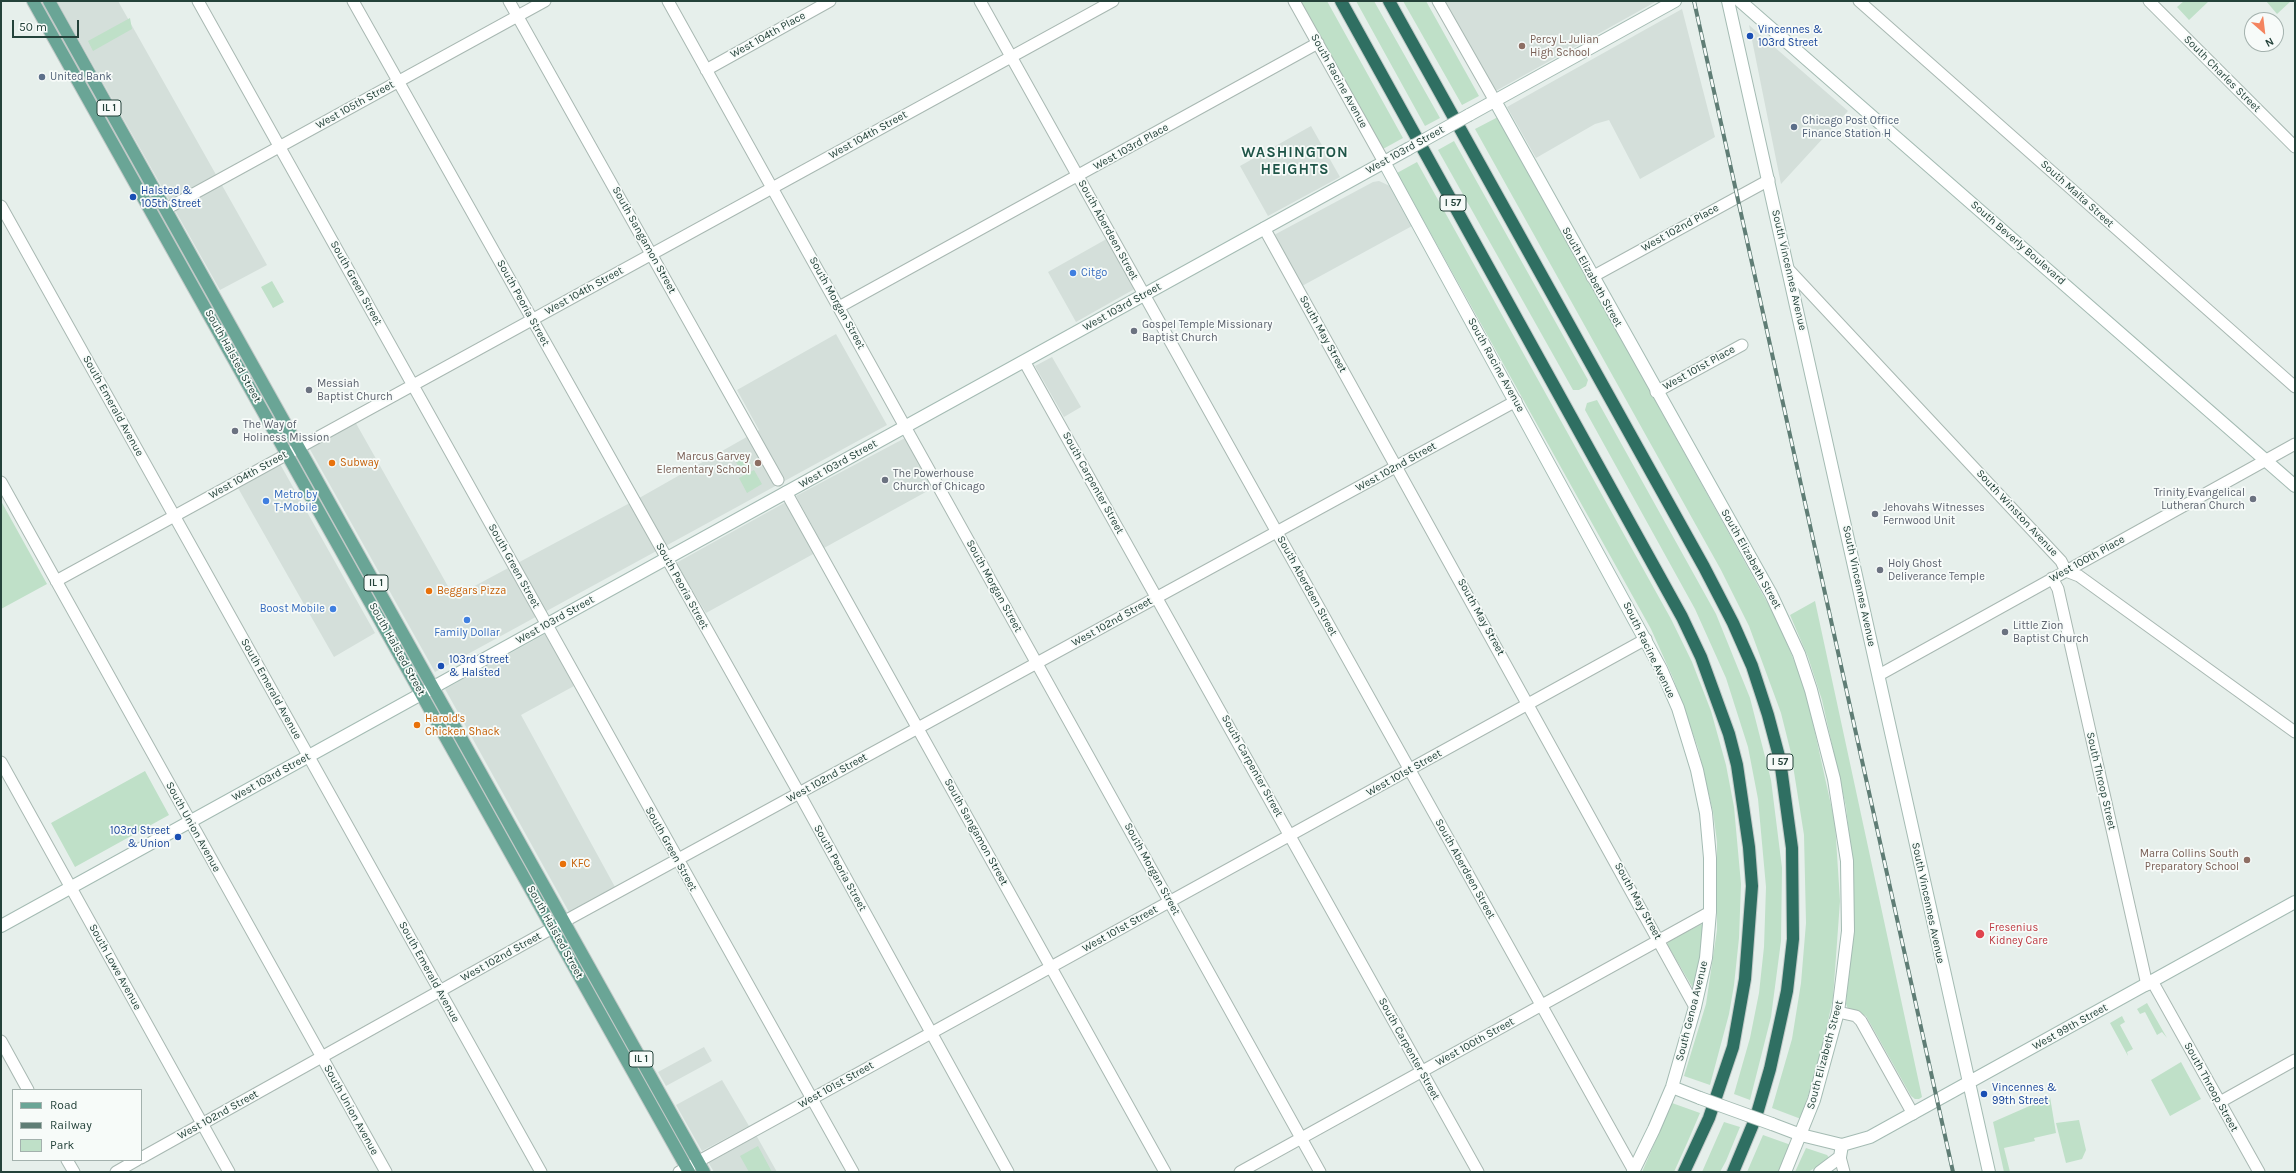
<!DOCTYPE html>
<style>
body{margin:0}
#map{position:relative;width:2296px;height:1173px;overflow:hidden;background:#e6efeb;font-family:Karla,sans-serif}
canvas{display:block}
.frame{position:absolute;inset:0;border:2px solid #24423a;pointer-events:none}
.legend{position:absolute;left:12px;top:1089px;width:130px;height:72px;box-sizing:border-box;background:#f7fbf9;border:1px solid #a3b1ad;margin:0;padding:5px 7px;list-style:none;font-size:12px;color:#24423a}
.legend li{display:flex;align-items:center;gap:8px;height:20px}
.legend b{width:20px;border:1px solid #a3b1ad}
.north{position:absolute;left:2244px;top:12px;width:40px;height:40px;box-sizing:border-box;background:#f7fbf9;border:1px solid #a3b1ad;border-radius:50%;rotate:152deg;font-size:11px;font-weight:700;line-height:16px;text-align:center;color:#24423a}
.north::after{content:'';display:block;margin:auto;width:14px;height:18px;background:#f4845f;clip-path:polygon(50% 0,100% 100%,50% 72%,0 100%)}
.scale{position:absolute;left:12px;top:20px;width:67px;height:18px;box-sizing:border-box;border:2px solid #24423a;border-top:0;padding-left:5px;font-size:12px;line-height:14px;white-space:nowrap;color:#24423a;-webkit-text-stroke:3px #f7fbf9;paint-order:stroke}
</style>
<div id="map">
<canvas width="2296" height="1173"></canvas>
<div class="frame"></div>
<ul class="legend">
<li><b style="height:5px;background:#6aa596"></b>Road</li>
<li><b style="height:5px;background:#5f7d75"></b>Railway</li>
<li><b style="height:11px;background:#bfe0c8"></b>Park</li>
</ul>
<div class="north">N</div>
<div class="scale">50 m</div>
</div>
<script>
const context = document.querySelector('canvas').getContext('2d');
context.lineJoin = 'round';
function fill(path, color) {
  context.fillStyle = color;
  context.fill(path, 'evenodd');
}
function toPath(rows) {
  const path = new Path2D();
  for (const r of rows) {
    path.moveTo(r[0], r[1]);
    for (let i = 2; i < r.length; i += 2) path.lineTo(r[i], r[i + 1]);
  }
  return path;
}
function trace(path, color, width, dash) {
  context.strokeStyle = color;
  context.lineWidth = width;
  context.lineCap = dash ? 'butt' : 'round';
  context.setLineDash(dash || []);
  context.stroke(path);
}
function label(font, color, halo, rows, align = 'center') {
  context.font = font + ' Karla,sans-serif';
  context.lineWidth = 3.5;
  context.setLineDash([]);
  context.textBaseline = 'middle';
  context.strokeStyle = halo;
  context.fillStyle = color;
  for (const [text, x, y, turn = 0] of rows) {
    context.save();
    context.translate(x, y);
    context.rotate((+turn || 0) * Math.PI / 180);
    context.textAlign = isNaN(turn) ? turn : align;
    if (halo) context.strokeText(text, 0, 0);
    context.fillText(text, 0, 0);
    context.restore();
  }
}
fill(toPath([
 [57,1,118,1,267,265,220,290],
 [1443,1,1657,1,1494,92],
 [1682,9,1715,137,1640,179,1609,120,1595,124,1536,158,1507,107],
 [1749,25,1848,111,1781,184],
 [1311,126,1340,177,1268,216,1240,166],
 [1379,181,1390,186,1412,226,1302,286,1274,235,1373,182],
 [1110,237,1138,287,1076,322,1048,272],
 [836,334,887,425,435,672,307,444,353,418,454,597,641,497,759,430,737,390],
 [1052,357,1081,407,1064,417,1035,366],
 [905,438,933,488,824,548,796,496],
 [280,464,375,633,334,657,238,488],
 [786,502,815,553,706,613,676,563],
 [545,634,574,686,521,715,615,887,569,912,445,689],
 [704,1047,712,1061,666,1086,658,1072],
 [722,1080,749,1126,702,1151,676,1105],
 [756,1135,777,1172,714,1172,708,1162]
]), '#d4dfda');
fill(toPath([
 [1300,1,1327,1,1403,138,1383,149],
 [1356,1,1374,1,1440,118,1425,126],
 [1403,1,1426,1,1479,96,1462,105],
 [2184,1,2209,1,2189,20,2177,7],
 [2266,1,2291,1,2277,14],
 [130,18,132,29,93,51,88,41],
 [1498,117,1777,620,1798,670,1808,701,1835,823,1840,901,1833,998,1822,1049,1801,1119,1772,1108,1792,1039,1801,983,1806,923,1804,835,1791,753,1781,713,1749,626,1721,570,1475,129],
 [1454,141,1588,380,1586,386,1579,390,1573,390,1438,150],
 [1417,162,1671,619,1692,662,1711,711,1726,765,1734,807,1741,884,1739,938,1734,985,1729,1014,1710,1085,1684,1076,1706,1004,1717,930,1717,842,1713,812,1698,748,1673,678,1651,629,1397,173],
 [272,281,284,302,273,308,261,287],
 [1597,400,1716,614,1750,698,1771,780,1782,868,1781,941,1771,1017,1750,1100,1734,1094,1750,1038,1759,993,1764,947,1766,887,1758,799,1748,747,1726,678,1695,609,1585,410,1587,403],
 [746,456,752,466,742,472,736,462],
 [754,470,762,484,747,493,739,478],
 [1,501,47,584,1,609],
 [1815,601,1922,1097,1919,1099,1915,1099,1911,1096,1866,1016,1848,1009,1846,1004,1852,945,1853,869,1846,807,1822,700,1808,657,1790,615],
 [145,771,169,815,75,867,51,823],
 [1704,923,1700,964,1694,990,1667,944,1670,940],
 [2147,1003,2167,1038,2162,1032,2157,1035,2145,1012,2140,1014,2137,1009],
 [2122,1016,2125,1022,2120,1025,2133,1049,2127,1052,2128,1056,2110,1023],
 [2181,1062,2201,1099,2170,1116,2151,1080],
 [2050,1097,2056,1133,2034,1138,2035,1141,2004,1148,2010,1172,2004,1172,1993,1122],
 [1672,1103,1700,1113,1688,1141,1674,1172,1642,1172],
 [2079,1120,2086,1150,2082,1159,2066,1163,2056,1123],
 [1724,1122,1740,1127,1726,1161,1720,1172,1702,1172],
 [1763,1135,1791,1145,1779,1172,1747,1172],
 [758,1146,772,1172,749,1172,740,1156],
 [1806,1148,1827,1155,1830,1159,1808,1172,1795,1172]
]), '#bfe0c8');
const street = toPath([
 [198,1,853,1172],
 [353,1,799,793,1008,1172],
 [509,1,778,480],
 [668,1,1320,1172],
 [980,1,1634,1171],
 [1294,1,1384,162],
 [1438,1,1495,101],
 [1859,1,2295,387],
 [2149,1,2295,147],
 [706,70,830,1],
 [1,206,541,1172],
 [166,209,545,1],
 [1264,228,1695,1007],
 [1789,270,2061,561,2066,571,2079,576,2295,732],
 [1592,277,1769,180],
 [839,307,1318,43],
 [1024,361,1478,1172],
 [1656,392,1742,345],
 [1,482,386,1172],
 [786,492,1165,1172],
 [2052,578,2058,589,2147,985],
 [56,581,1113,1],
 [1879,675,2295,444],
 [1,762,229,1172],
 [2152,981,2259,1172],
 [1838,1012,1856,1016,1861,1021,1913,1114],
 [1,1041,28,1090],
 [2220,1102,2295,1060],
 [1840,1157,1844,1172],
 [141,1158,565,921,1516,401],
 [67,1160,74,1172],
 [116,1172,137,1160],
 [679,1172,1646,639],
 [1240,1172,1710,912]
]);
const secondary = toPath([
 [1728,1,1989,1172],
 [1740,1,2295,486],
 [1495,101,1771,594,1799,654,1811,690,1834,779,1847,861,1848,931,1838,1012,1814,1100,1785,1172],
 [1469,115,1675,1],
 [1384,162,1661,669,1678,708,1697,770,1706,813,1710,858,1710,912,1706,958,1695,1007,1672,1087,1654,1129,1633,1172],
 [1,926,1408,149],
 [1672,1087,1700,1098],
 [1772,1124,1801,1135,1842,1145,1870,1137,2295,902],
 [1820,1172,1840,1157,1842,1145]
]);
const primary = toPath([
 [33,1,689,1172],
 [49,1,704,1172]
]);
const highway = toPath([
 [1341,1,1682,617,1701,657,1729,734,1737,765,1749,847,1752,886,1745,979,1733,1047,1709,1118,1684,1172],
 [1389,1,1704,567,1733,623,1752,666,1768,715,1780,760,1792,848,1793,939,1787,991,1770,1069,1756,1117,1733,1172]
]);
trace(street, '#a8b8b2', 13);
trace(secondary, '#a4bbb3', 14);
trace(primary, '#c2cac8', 14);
trace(highway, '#c2cac8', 14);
trace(street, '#fff', 11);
trace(secondary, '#fff', 12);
trace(primary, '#6aa596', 12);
trace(highway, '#2f6f62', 12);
const rail = toPath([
 [1694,1,1953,1172]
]);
trace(rail, '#5f7d75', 4);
trace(rail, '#f7fbf9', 2.5, [8]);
const secondaryBridge = toPath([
 [1408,149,1469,115],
 [1700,1098,1772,1124]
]);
trace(secondaryBridge, '#a4bbb3', 14, []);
trace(secondaryBridge, '#fff', 12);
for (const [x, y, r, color] of [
 [1750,36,4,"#1a4fb4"],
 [1522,46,4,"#8d6e63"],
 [42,77,4,"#5c6f8a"],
 [1794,127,4,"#5c6f8a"],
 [133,197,4,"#1a4fb4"],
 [1073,273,4,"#3f7fe0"],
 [1134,331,4,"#6b7280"],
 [309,390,4,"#6b7280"],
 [235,431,4,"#6b7280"],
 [332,463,4,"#e8710a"],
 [758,463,4,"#8d6e63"],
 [885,480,4,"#6b7280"],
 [2253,499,4,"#6b7280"],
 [266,501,4,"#3f7fe0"],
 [1875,514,4,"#6b7280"],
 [1880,570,4,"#6b7280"],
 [429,591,4,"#e8710a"],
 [333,609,4,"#3f7fe0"],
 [467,620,4,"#3f7fe0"],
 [2005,632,4,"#6b7280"],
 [441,666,4,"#1a4fb4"],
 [417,725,4,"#e8710a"],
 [178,837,4,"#1a4fb4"],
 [2247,860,4,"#8d6e63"],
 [563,864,4,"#e8710a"],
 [1980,934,5,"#e0444e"],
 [1984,1094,4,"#1a4fb4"]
]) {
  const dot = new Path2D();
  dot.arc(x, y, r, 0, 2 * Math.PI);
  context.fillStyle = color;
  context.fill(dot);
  trace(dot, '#f7fbf9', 1.5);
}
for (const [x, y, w] of [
 [109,108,24],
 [1453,203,26],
 [376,583,24],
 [1780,762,26],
 [641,1059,24]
]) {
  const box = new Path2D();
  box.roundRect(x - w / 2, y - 8, w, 16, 3);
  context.fillStyle = '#f7fbf9';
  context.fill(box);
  trace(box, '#24423a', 1);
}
label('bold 10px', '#24423a', null, [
 ["IL 1",109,108],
 ["I 57",1453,203],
 ["IL 1",376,583],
 ["I 57",1780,762],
 ["IL 1",641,1059]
]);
label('11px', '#164399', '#f7fbf9', [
 ["Vincennes &",1758,30],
 ["103rd Street",1758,43],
 ["Halsted &",141,191],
 ["105th Street",141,204],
 ["103rd Street",449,660],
 ["& Halsted",449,673],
 ["103rd Street",170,831,"right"],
 ["& Union",170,844,"right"],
 ["Vincennes &",1992,1088],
 ["99th Street",1992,1101]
], 'left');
label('11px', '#24423a', '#f7fbf9', [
 ["West 104th Place",768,35,-29],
 ["South Charles Street",2222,74,45],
 ["South Racine Avenue",1339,81,61],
 ["West 105th Street",355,105,-29],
 ["West 104th Street",868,135,-29],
 ["West 103rd Place",1131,147,-29],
 ["West 103rd Street",1405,150,-29],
 ["South Malta Street",2077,194,42],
 ["West 102nd Place",1680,228,-29],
 ["South Aberdeen Street",1108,230,61],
 ["South Sangamon Street",644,240,61],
 ["South Beverly Boulevard",2018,243,41],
 ["South Vincennes Avenue",1789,270,77],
 ["South Elizabeth Street",1592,277,61],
 ["South Green Street",356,283,61],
 ["West 104th Street",584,291,-29],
 ["South Peoria Street",523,303,61],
 ["South Morgan Street",837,303,61],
 ["West 103rd Street",1122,307,-29],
 ["South May Street",1323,334,61],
 ["South Halsted Street",233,356,61],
 ["South Racine Avenue",1496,365,61],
 ["West 101st Place",1699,368,-29],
 ["South Emerald Avenue",113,406,61],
 ["West 103rd Street",838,464,-29],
 ["West 102nd Street",1396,467,-29],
 ["West 104th Street",248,475,-29],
 ["South Carpenter Street",1093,483,61],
 ["South Winston Avenue",2017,513,47],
 ["South Elizabeth Street",1751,559,61],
 ["West 100th Place",2087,559,-29],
 ["South Green Street",514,566,61],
 ["South Peoria Street",682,586,61],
 ["South Morgan Street",994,586,61],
 ["South Aberdeen Street",1307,586,61],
 ["South Vincennes Avenue",1859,586,78],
 ["South May Street",1481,617,61],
 ["West 103rd Street",555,620,-29],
 ["West 102nd Street",1112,622,-29],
 ["South Halsted Street",397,649,61],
 ["South Racine Avenue",1649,650,64],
 ["South Emerald Avenue",271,689,61],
 ["South Carpenter Street",1252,766,61],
 ["West 101st Street",1404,773,-29],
 ["West 103rd Street",271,777,-29],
 ["West 102nd Street",827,778,-29],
 ["South Throop Street",2101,781,77],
 ["South Union Avenue",193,827,61],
 ["South Sangamon Street",976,832,61],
 ["South Green Street",671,849,61],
 ["South Peoria Street",840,868,61],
 ["South Morgan Street",1152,869,61],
 ["South Aberdeen Street",1465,869,61],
 ["South May Street",1638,901,61],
 ["South Vincennes Avenue",1928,903,78],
 ["West 101st Street",1120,929,-29],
 ["South Halsted Street",555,932,61],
 ["West 102nd Street",501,957,-29],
 ["South Lowe Avenue",115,967,61],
 ["South Emerald Avenue",429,972,61],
 ["South Genoa Avenue",1692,1011,-76],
 ["West 99th Street",2070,1027,-29],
 ["West 100th Street",1475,1042,-29],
 ["South Carpenter Street",1409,1049,61],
 ["South Elizabeth Street",1825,1055,-75],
 ["West 101st Street",836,1085,-29],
 ["South Throop Street",2211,1087,61],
 ["South Union Avenue",351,1110,61],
 ["West 102nd Street",218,1115,-29]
]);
label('11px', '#785e54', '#f7fbf9', [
 ["Percy L. Julian",1530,40,"left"],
 ["High School",1530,53,"left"],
 ["Marcus Garvey",750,457],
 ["Elementary School",750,470],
 ["Marra Collins South",2239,854],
 ["Preparatory School",2239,867]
], 'right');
label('11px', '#4e5e75', '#f7fbf9', [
 ["United Bank",50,77],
 ["Chicago Post Office",1802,121],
 ["Finance Station H",1802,134]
], 'left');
label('11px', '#366cbe', '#f7fbf9', [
 ["Citgo",1081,273],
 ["Metro by",274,495],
 ["T-Mobile",274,508],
 ["Boost Mobile",325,609,"right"],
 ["Family Dollar",467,633,"center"]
], 'left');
label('11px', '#5b616d', '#f7fbf9', [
 ["Gospel Temple Missionary",1142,325],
 ["Baptist Church",1142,338],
 ["Messiah",317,384],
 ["Baptist Church",317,397],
 ["The Way of",243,425],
 ["Holiness Mission",243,438],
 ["The Powerhouse",893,474],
 ["Church of Chicago",893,487],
 ["Trinity Evangelical",2245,493,"right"],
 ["Lutheran Church",2245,506,"right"],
 ["Jehovahs Witnesses",1883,508],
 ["Fernwood Unit",1883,521],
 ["Holy Ghost",1888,564],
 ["Deliverance Temple",1888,577],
 ["Little Zion",2013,626],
 ["Baptist Church",2013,639]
], 'left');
label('11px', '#c56008', '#f7fbf9', [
 ["Subway",340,463],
 ["Beggars Pizza",437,591],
 ["Harold's",425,719],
 ["Chicken Shack",425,732],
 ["KFC",571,864]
], 'left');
label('11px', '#be3a42', '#f7fbf9', [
 ["Fresenius",1989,928],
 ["Kidney Care",1989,941]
], 'left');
context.letterSpacing = '1px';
label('bold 15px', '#1f5548', '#f7fbf9', [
 ["WASHINGTON",1295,153],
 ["HEIGHTS",1295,170]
]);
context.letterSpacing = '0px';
</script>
